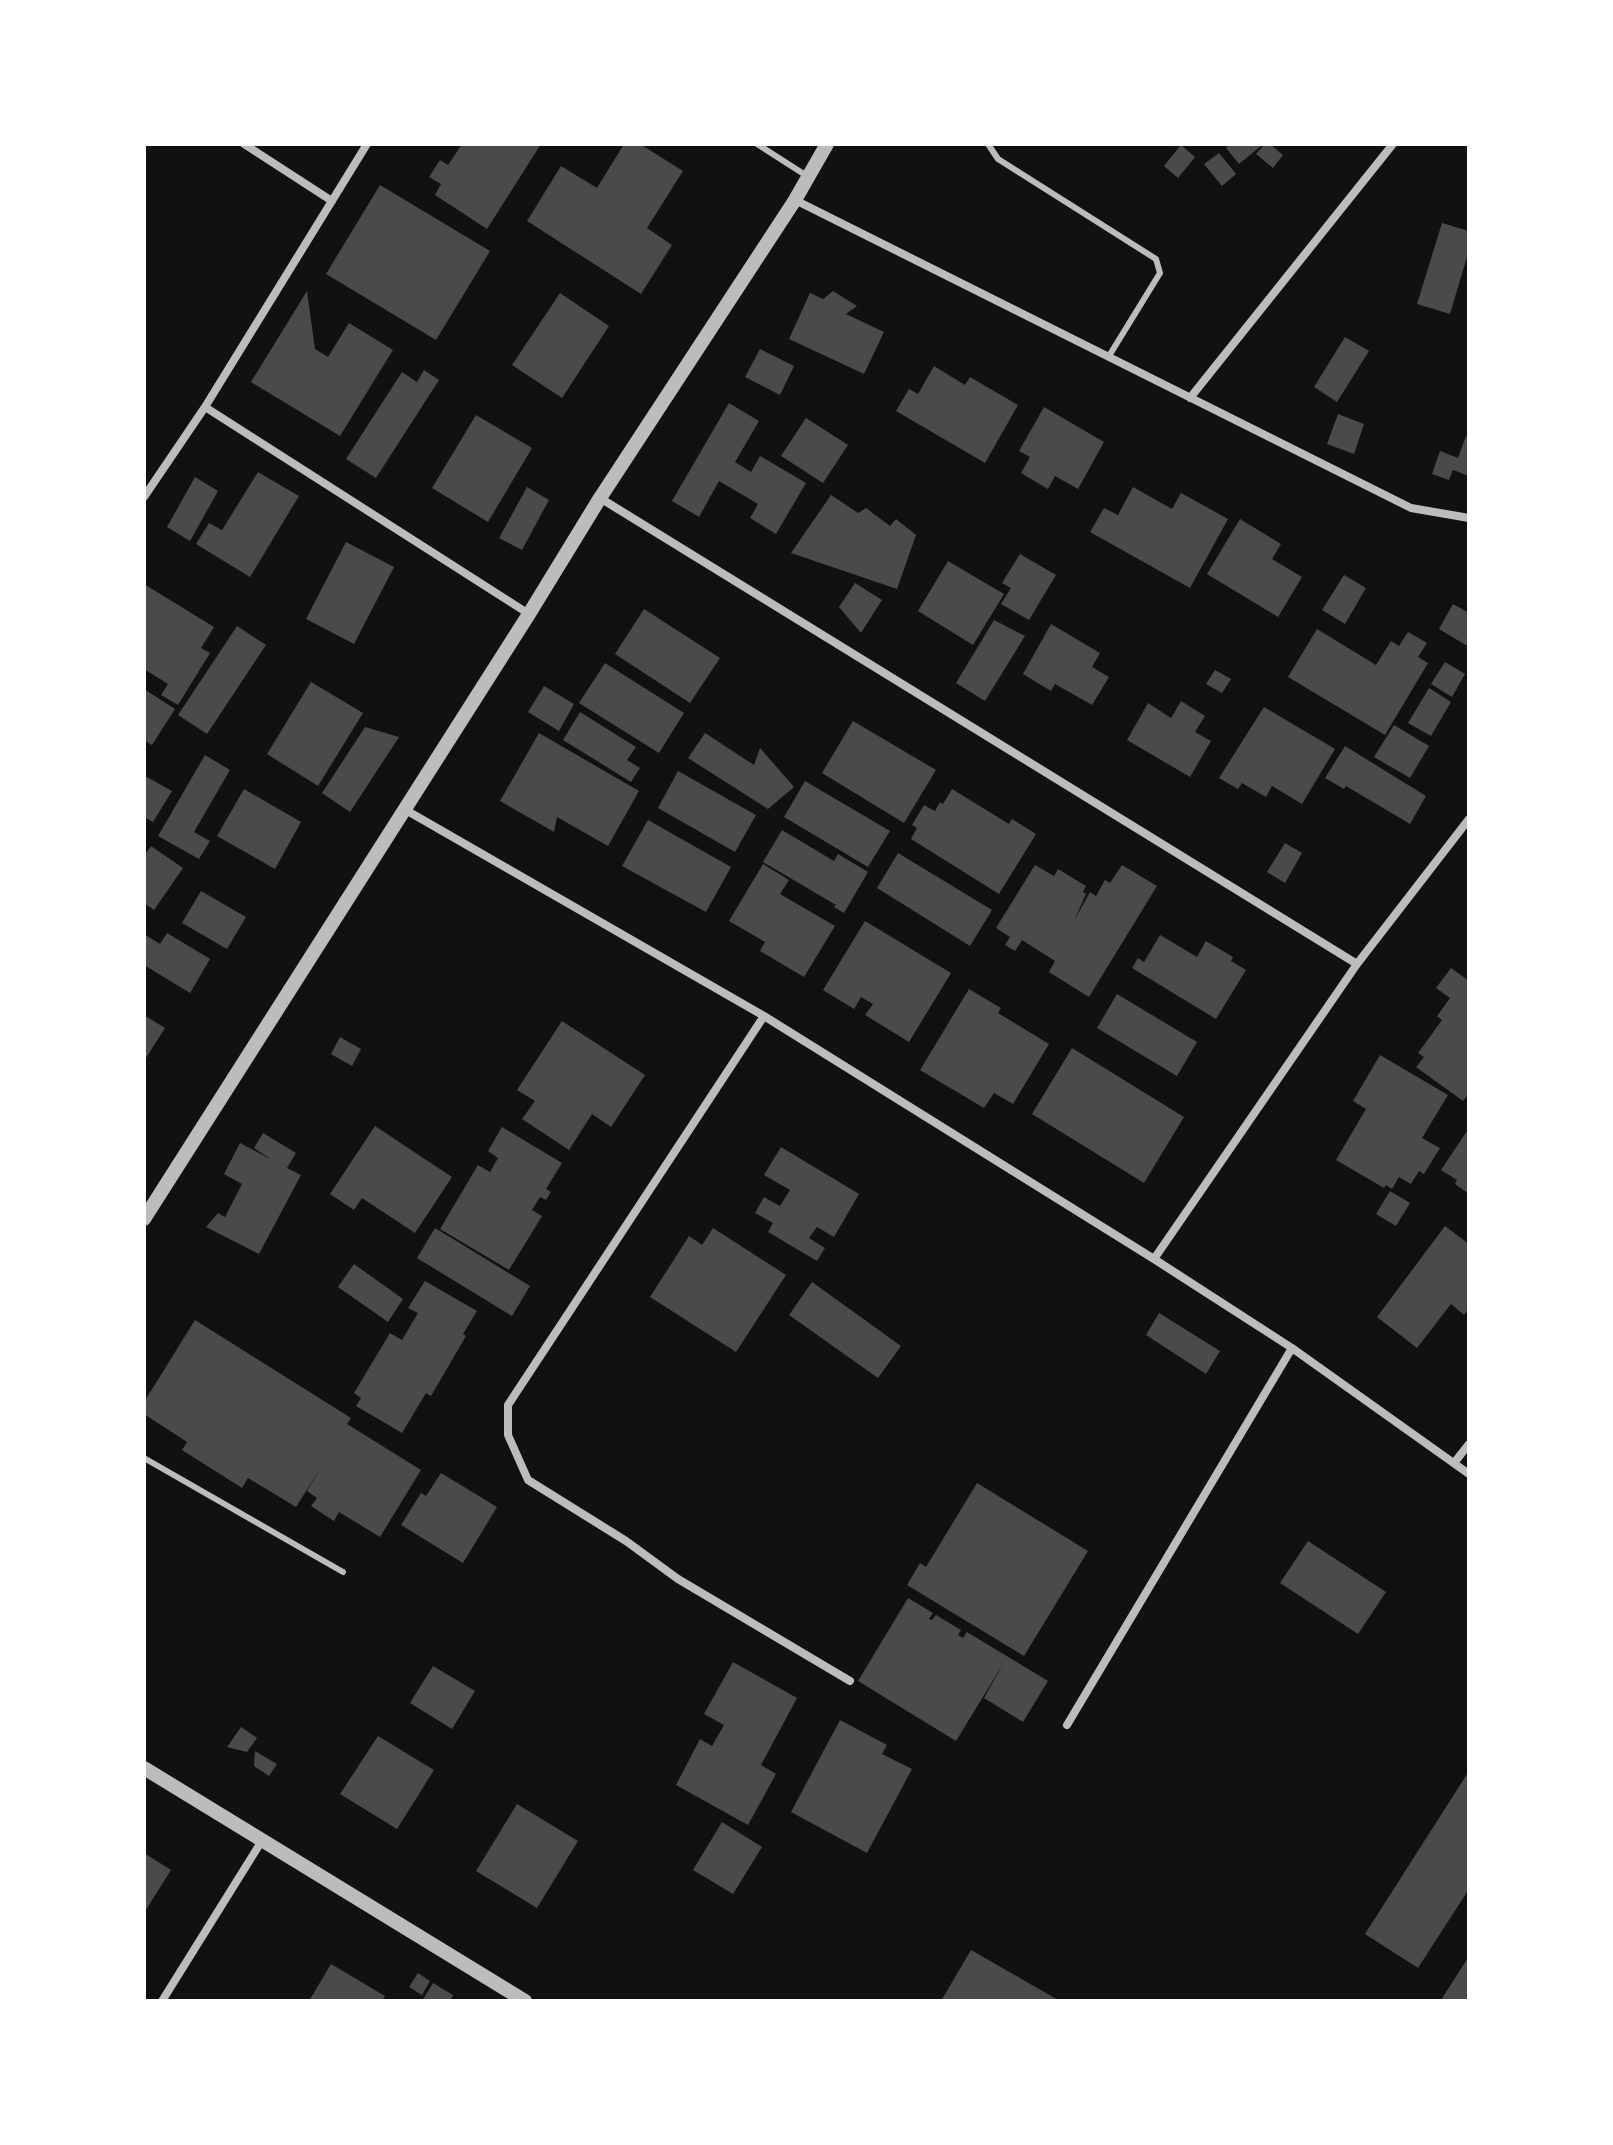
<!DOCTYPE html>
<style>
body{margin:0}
#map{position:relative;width:1613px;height:2145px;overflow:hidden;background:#111;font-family:"Exo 2",sans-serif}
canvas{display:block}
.frame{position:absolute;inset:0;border:146px solid #fff;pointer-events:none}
</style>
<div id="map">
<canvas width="1613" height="2145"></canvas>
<div class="frame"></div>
</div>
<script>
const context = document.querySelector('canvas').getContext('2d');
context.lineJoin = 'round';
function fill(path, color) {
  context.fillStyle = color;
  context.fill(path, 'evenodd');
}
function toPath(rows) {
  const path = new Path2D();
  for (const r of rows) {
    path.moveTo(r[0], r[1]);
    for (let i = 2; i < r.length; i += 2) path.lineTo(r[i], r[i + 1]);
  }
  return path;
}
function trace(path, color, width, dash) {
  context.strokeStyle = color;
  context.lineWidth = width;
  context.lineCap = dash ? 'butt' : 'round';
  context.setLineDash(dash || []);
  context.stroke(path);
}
fill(toPath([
 [462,144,541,144,487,229,435,195,441,184,429,177,440,160,448,165],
 [624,144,640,144,683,171,647,228,672,245,641,294,527,221,561,166,597,188],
 [1230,144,1259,144,1261,146,1239,164,1226,148],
 [1265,144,1270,144,1283,155,1273,168,1256,154],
 [1181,145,1195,157,1178,178,1164,166],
 [1219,153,1236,174,1222,186,1204,164],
 [380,185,490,251,436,340,326,274],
 [1442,223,1469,231,1469,250,1450,314,1417,304],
 [307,291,315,349,328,357,349,323,393,350,340,436,251,382],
 [833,291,857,306,846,314,884,332,864,374,789,339,810,293,823,299],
 [560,293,609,326,562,398,512,365],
 [1345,337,1369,351,1337,402,1314,387],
 [760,349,794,366,780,395,745,377],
 [934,366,965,385,970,377,1018,405,985,463,896,411,909,389,918,394],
 [424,370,439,380,376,478,346,459,402,372,417,382],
 [729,403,759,421,735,462,751,472,760,456,806,483,776,534,750,518,758,504,719,481,699,517,672,501],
 [1044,407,1104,442,1078,489,1055,476,1048,489,1021,473,1030,457,1019,451],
 [1338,414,1364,424,1354,454,1327,444],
 [476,415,532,448,488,522,432,488],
 [806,418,848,445,823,483,781,456],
 [1466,436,1469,437,1469,476,1453,470,1449,480,1432,474,1440,451,1458,458],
 [258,472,299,496,250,577,196,544,209,523,222,530],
 [195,477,218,491,190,541,167,527],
 [527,487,549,500,522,550,499,538],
 [1133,487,1172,509,1181,493,1228,519,1190,588,1090,532,1104,508,1118,515],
 [831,495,858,513,866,508,890,526,896,519,916,535,897,589,791,553],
 [1240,519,1281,544,1272,559,1302,577,1278,617,1207,574],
 [346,542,394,567,354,644,306,619],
 [1020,554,1056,575,1029,620,1001,604,1011,588,1002,583],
 [948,561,1004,594,973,645,918,611],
 [1344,575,1366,588,1345,624,1322,610],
 [855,583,882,600,861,633,839,607],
 [144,584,214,627,201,648,210,653,178,705,161,695,168,684,144,669],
 [1453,604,1469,613,1469,647,1439,629],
 [644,609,720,658,690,703,615,654],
 [994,620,1025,636,985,701,956,683],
 [1051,624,1100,653,1092,667,1109,677,1092,705,1055,684,1051,691,1023,674],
 [237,626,266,645,207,734,178,715],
 [1317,629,1376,665,1391,641,1399,646,1408,632,1427,643,1418,657,1428,663,1385,735,1288,677],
 [1445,662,1465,674,1452,697,1431,684],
 [605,663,684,713,659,753,579,703],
 [1215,670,1231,679,1222,693,1206,684],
 [311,682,363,713,318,786,267,754],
 [544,686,574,704,559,731,528,712],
 [1429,688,1451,702,1431,736,1408,723],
 [144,689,175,709,152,745,144,740],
 [1181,701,1205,716,1195,732,1211,741,1190,777,1127,740,1148,703,1171,718],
 [1264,707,1335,749,1302,804,1272,786,1266,797,1242,783,1238,789,1219,778],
 [580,712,636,747,627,760,640,768,631,782,563,740],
 [853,721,936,770,904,823,822,773],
 [1394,725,1429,746,1410,778,1374,757],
 [365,727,399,737,350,812,322,793],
 [539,733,639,791,608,846,557,817,554,832,500,801],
 [705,733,754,765,760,748,794,787,768,809,688,758],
 [1345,746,1426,796,1410,824,1346,786,1344,789,1325,778],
 [205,755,230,770,194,832,210,841,199,859,158,836],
 [678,771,756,815,735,852,658,808],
 [145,776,172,791,153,822,144,817],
 [805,781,890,831,868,867,784,817],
 [244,789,301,822,275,869,217,836],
 [952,789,1009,824,1012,819,1036,834,999,894,911,839,917,828,912,825,924,805,935,811,940,802,943,804],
 [648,820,731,867,706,912,622,866],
 [782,830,834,861,838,854,868,872,844,913,834,907,836,905,763,862],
 [1285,843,1302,853,1285,883,1267,872],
 [151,846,183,868,154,910,144,903,144,856],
 [898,853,992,910,970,946,877,888],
 [763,864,789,880,780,894,835,926,804,977,760,951,765,942,729,921],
 [1035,865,1054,876,1058,869,1086,886,1083,892,1086,894,1074,921,1090,892,1096,896,1105,880,1110,883,1122,865,1157,886,1089,997,1049,972,1055,961,1022,940,1015,951,1005,945,1010,937,996,928],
 [201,891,246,917,227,949,182,923],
 [865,921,951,973,909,1042,865,1015,873,1004,861,997,854,1009,823,990],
 [167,933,210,959,190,993,144,965,144,934,160,944],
 [1160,935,1197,957,1206,941,1233,957,1231,961,1246,970,1216,1019,1132,968,1138,958,1144,962],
 [1451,968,1469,981,1469,1094,1463,1101,1416,1067,1424,1057,1418,1053,1442,1020,1437,1016,1450,998,1436,988],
 [969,989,1001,1008,998,1013,1049,1044,1013,1104,994,1093,984,1108,920,1070],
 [1117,994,1197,1042,1177,1076,1097,1028],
 [144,1015,165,1028,144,1061],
 [562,1021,645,1075,611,1127,592,1114,569,1150,522,1119,535,1101,517,1090],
 [340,1037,361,1049,352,1066,331,1054],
 [1072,1048,1184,1117,1144,1183,1032,1114],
 [1380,1055,1448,1095,1422,1138,1440,1148,1424,1174,1419,1171,1411,1184,1399,1177,1392,1189,1386,1185,1384,1188,1336,1160,1366,1109,1353,1101],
 [375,1126,452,1177,415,1233,362,1198,354,1210,330,1194],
 [502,1127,562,1163,546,1189,551,1192,546,1200,540,1197,532,1210,542,1216,509,1270,440,1229,478,1165,490,1172,498,1158,488,1151],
 [1469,1128,1469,1194,1455,1184,1457,1180,1441,1170],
 [263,1133,296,1153,287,1168,301,1175,259,1254,206,1227,218,1213,225,1217,242,1184,224,1174,240,1143,272,1160,254,1148],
 [781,1147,859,1194,834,1237,817,1227,809,1238,825,1248,817,1261,768,1232,773,1223,755,1213,764,1197,780,1206,790,1190,764,1175],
 [1390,1191,1410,1203,1396,1226,1376,1214],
 [1445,1226,1469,1244,1469,1308,1464,1315,1451,1304,1417,1348,1377,1317],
 [435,1228,530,1286,512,1316,417,1258],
 [713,1228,786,1275,736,1352,650,1297,689,1236,702,1245],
 [354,1264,403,1299,388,1322,338,1287],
 [425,1281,477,1311,463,1334,466,1336,431,1396,426,1393,402,1433,356,1406,361,1398,354,1393,390,1333,402,1340,418,1313,408,1308],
 [812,1282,901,1346,878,1378,789,1315],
 [1159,1313,1220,1351,1206,1374,1146,1335],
 [195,1320,351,1418,347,1424,421,1470,380,1537,339,1512,334,1521,311,1506,317,1498,307,1491,320,1469,296,1507,248,1478,242,1488,182,1450,187,1442,144,1414,144,1402],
 [441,1473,497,1507,463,1563,401,1525,421,1493,426,1496],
 [977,1483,1088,1551,1024,1656,907,1585,920,1563,926,1567],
 [1308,1541,1386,1592,1358,1634,1280,1583],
 [908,1598,933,1613,929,1619,932,1620,936,1615,961,1630,958,1635,963,1638,967,1632,1048,1681,1023,1722,984,1698,1003,1664,956,1741,858,1681],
 [733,1662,797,1698,761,1765,776,1774,748,1825,676,1785,700,1739,712,1746,724,1725,704,1714],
 [433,1666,475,1691,452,1729,410,1703],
 [840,1720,887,1745,882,1754,912,1769,867,1853,791,1812],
 [241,1727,257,1738,247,1752,227,1747],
 [378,1736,434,1770,397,1829,340,1794],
 [255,1751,277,1764,269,1776,254,1766],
 [1469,1771,1469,1889,1418,1968,1365,1934],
 [517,1804,578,1841,537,1908,476,1871],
 [722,1822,762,1847,733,1894,693,1870],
 [144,1853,171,1870,144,1913],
 [971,1950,1060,2001,941,2001],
 [1469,1956,1469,2001,1443,2001,1441,2000],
 [331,1964,385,1996,382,2001,309,2001],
 [418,1973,430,1981,422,1995,409,1987],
 [433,1983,453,1995,450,2001,422,2001]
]), '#4a4a4a');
trace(toPath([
 [757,144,807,176],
 [988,144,998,159,1156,259,1160,273,1109,356],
 [144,1458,343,1572]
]), '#bcbcbc', 6);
trace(toPath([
 [244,144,332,201],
 [795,200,1411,508,1469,518],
 [1190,398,1393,144],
 [205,407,529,614],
 [144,497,205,407,367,144],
 [600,498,1357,964],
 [404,809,764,1016,1154,1259,1292,1348,1469,1474],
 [764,1016,508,1405,508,1435,528,1480,626,1541,678,1579,850,1681],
 [1154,1259,1357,964,1469,819],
 [1454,1463,1469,1444],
 [1067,1725,1292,1348],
 [162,2001,263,1839]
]), '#bcbcbc', 8);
trace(toPath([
 [144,1219,529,614,600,498,795,200,827,144],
 [144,1768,525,2001]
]), '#bcbcbc', 14);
</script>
